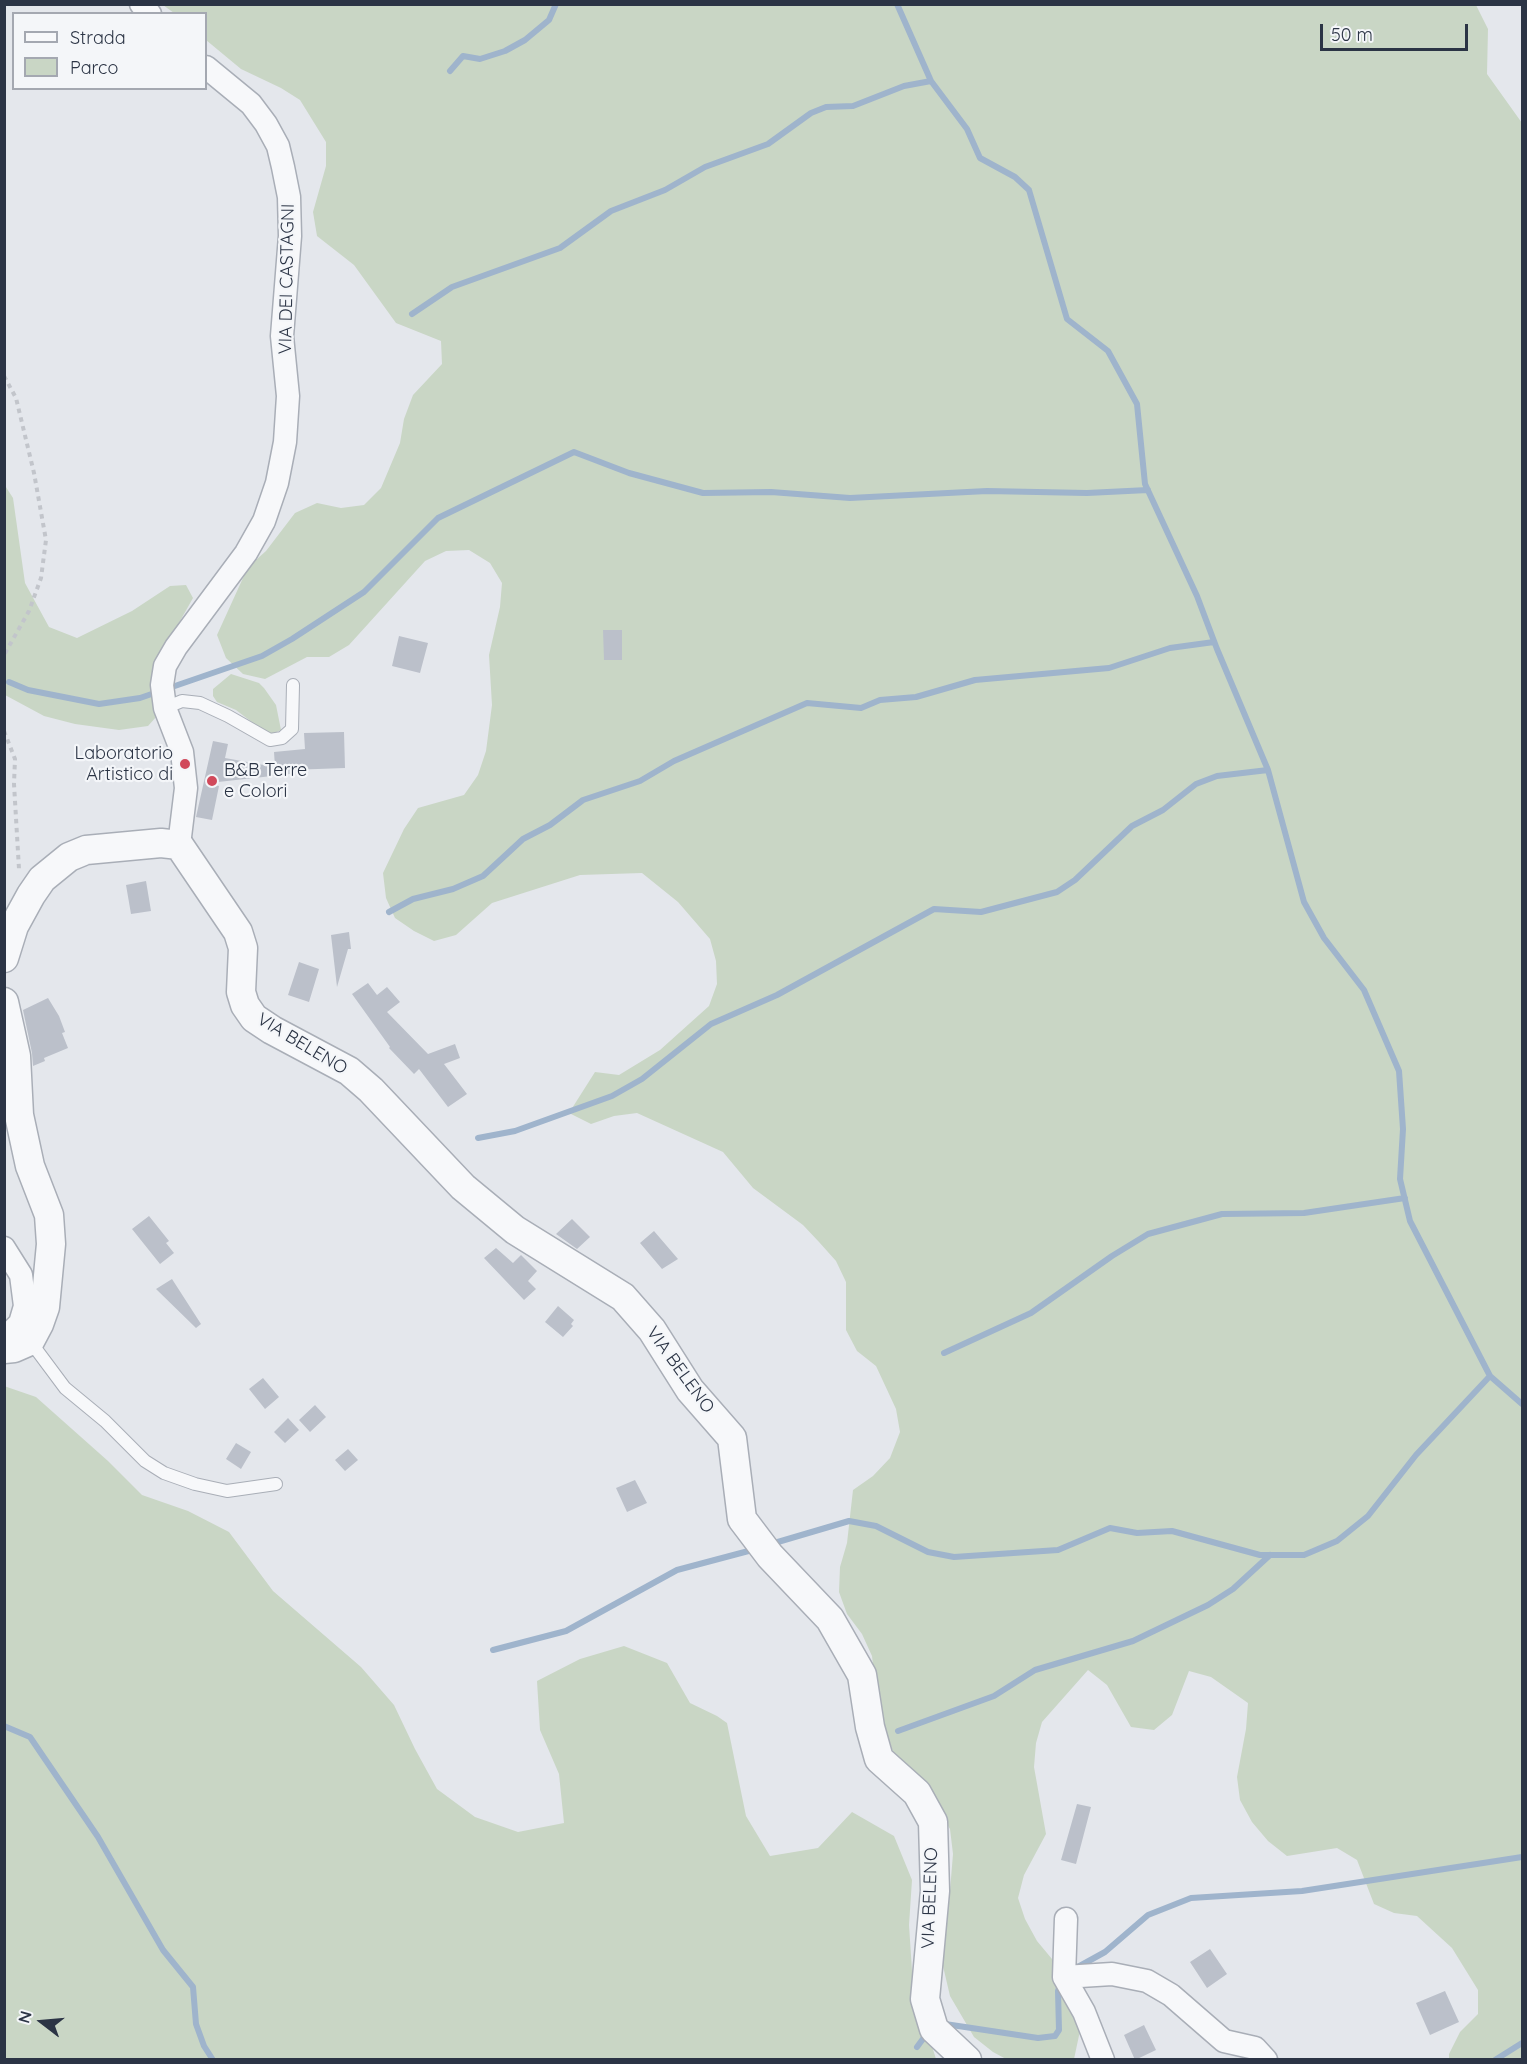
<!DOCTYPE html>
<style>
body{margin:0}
#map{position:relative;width:1527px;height:2064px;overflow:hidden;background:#e4e7ec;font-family:Quicksand,sans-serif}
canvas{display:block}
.frame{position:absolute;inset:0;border:6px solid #2b3445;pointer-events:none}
.legend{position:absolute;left:12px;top:12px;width:195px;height:78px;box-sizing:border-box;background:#f4f6f9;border:2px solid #a4a8b1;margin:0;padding:8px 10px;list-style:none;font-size:18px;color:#2b3445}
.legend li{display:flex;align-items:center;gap:12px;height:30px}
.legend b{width:30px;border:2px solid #a4a8b1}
.north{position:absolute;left:12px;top:1992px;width:60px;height:60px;-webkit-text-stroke:4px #f4f6f9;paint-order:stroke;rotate:286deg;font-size:16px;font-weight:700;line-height:24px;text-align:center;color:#2b3445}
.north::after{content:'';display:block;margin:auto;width:21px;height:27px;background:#2b3445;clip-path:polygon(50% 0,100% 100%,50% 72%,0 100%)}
.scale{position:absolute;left:1320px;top:24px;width:148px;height:27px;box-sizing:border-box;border:3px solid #2b3445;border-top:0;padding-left:8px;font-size:18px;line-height:21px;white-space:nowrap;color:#2b3445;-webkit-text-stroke:4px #f4f6f9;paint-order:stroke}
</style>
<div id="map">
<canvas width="1527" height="2064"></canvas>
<div class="frame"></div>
<ul class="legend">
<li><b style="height:8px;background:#f7f8fa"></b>Strada</li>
<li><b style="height:16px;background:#c9d6c5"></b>Parco</li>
</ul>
<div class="north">N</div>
<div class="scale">50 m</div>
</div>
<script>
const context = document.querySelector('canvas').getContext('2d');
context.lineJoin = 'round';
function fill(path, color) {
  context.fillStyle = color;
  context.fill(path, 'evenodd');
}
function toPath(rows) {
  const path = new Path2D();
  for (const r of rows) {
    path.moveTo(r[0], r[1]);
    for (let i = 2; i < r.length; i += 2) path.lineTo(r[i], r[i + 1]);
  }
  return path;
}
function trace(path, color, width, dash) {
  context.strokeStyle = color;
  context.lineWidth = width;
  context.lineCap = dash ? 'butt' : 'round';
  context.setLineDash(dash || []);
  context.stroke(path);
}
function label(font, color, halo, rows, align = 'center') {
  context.font = font + ' Quicksand,sans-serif';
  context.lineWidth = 4.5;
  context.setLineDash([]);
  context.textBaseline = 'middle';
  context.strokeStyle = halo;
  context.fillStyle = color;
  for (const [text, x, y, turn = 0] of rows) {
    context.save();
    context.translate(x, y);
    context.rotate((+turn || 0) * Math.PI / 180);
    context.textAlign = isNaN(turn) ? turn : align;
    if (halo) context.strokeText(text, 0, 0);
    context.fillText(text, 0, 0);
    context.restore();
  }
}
fill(toPath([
 [163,5,1476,5,1488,29,1487,74,1522,123,1522,2059,1449,2059,1449,2054,1460,2032,1478,2014,1478,1990,1452,1948,1417,1916,1394,1913,1374,1904,1357,1860,1337,1848,1287,1856,1268,1841,1252,1822,1240,1800,1237,1777,1246,1729,1248,1703,1211,1677,1189,1671,1172,1715,1154,1730,1131,1727,1107,1685,1088,1670,1042,1722,1036,1743,1034,1767,1046,1834,1024,1875,1018,1898,1025,1919,1037,1941,1052,1959,1084,2012,1074,2059,1006,2059,993,2052,974,2037,950,1996,939,1949,949,1903,953,1854,950,1829,924,1786,906,1771,893,1752,878,1706,872,1656,862,1634,847,1614,839,1592,840,1567,847,1543,853,1490,873,1476,890,1458,900,1432,896,1409,876,1366,857,1351,846,1330,846,1282,836,1261,819,1242,803,1225,753,1188,723,1152,637,1113,614,1116,591,1124,569,1113,595,1072,619,1075,660,1050,709,1006,717,984,716,961,710,939,678,902,642,873,580,875,492,903,456,935,434,941,414,931,395,918,386,898,383,873,404,829,418,808,464,795,478,775,486,751,492,705,489,655,500,607,502,583,490,563,469,550,446,551,425,561,349,645,329,657,307,657,265,679,243,674,226,658,217,635,248,567,266,551,295,513,317,503,341,508,364,505,381,488,400,443,404,419,413,395,442,364,441,341,396,323,354,265,317,236,313,212,326,166,326,142,300,100,281,88,241,69,206,40,206,14,174,13],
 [4,484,13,498,25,583,49,627,77,638,132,611,170,586,186,585,193,598,158,660,151,688,157,716,148,726,119,730,75,724,44,716,5,695],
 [231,674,259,683,264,688,276,705,281,730,272,734,266,733,236,710,217,702,213,696,213,689],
 [4,1386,36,1397,108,1461,142,1495,188,1511,229,1532,273,1591,361,1667,394,1705,415,1749,437,1789,475,1817,518,1832,564,1823,559,1774,540,1730,537,1681,580,1659,624,1646,667,1663,690,1703,717,1716,727,1723,746,1816,770,1856,818,1848,852,1812,894,1836,912,1880,909,1925,913,1986,936,2059,5,2059]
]), '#c9d6c5');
trace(toPath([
 [897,4,931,81,967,129,980,158,1015,177,1029,190,1067,319,1108,351,1137,404,1145,484,1197,596,1217,649,1268,770,1304,902,1324,938,1364,990,1399,1071,1403,1129,1400,1179,1410,1221,1490,1376,1522,1404],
 [450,71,463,56,480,59,505,51,525,40,549,20,556,4],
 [412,314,452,287,560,248,611,211,665,190,705,167,768,144,811,113,826,107,853,106,904,86,931,81],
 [9,682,28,690,99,704,140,698,262,656,292,639,364,592,438,518,574,452,629,473,703,493,771,492,850,498,987,491,1087,493,1148,490],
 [389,912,413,899,453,889,483,876,523,839,550,825,583,800,640,781,674,761,807,703,861,708,880,700,916,697,975,680,1109,668,1170,648,1214,642],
 [478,1138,515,1131,612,1096,642,1079,711,1024,777,995,934,909,981,912,1057,892,1075,880,1132,826,1163,810,1196,784,1217,776,1268,770],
 [944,1353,1031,1313,1112,1256,1148,1234,1222,1214,1304,1213,1405,1198],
 [771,1544,849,1521,876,1526,928,1552,954,1557,1058,1550,1110,1528,1137,1533,1172,1531,1260,1555,1304,1555,1337,1541,1368,1516,1416,1455,1490,1376],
 [493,1650,566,1631,677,1570,756,1549],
 [4,1726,30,1737,98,1837,163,1950,193,1987,196,2024,204,2046,213,2060],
 [898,1731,994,1696,1035,1670,1133,1641,1208,1605,1233,1589,1270,1555],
 [1076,1968,1105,1952,1148,1915,1191,1898,1302,1891,1522,1857],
 [945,2024,1038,2038,1055,2036,1059,2030,1058,1991,1060,1985],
 [917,2047,928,2032],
 [1495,2060,1522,2043]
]), '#9fb4cc', 6);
fill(toPath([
 [603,630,622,630,622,660,604,660],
 [399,636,428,643,420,673,392,666],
 [344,732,345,768,290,770,290,774,209,783,219,786,212,820,196,817,213,741,228,744,225,758,275,767,274,752,305,749,304,733],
 [146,881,151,911,131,914,126,885],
 [349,932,351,949,348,949,337,987,331,935],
 [299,962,319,969,309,1002,288,995],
 [368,983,377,995,387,987,400,1002,387,1012,428,1054,455,1044,460,1058,444,1064,467,1094,448,1107,419,1069,414,1074,389,1048,390,1047,352,994],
 [48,998,59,1016,65,1032,62,1033,68,1048,44,1058,45,1061,33,1066,32,1053,23,1010],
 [149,1216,169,1241,166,1243,174,1253,160,1264,132,1229],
 [572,1219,590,1237,577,1249,556,1234],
 [654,1231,678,1259,662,1269,640,1243],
 [496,1248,513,1263,521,1255,537,1271,528,1281,536,1289,524,1300,484,1258],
 [172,1279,201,1324,196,1328,156,1289],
 [558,1306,574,1320,571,1324,573,1326,563,1337,545,1322],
 [263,1378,279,1397,265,1409,249,1389],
 [315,1405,326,1417,310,1432,299,1420],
 [288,1418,299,1430,285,1443,274,1432],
 [236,1443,251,1452,241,1469,226,1459],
 [348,1449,358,1460,345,1471,335,1460],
 [635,1480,647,1503,627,1512,616,1488],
 [1077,1804,1091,1807,1076,1864,1061,1860],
 [1210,1949,1227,1974,1207,1988,1190,1962],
 [1445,1991,1459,2022,1430,2035,1416,2003],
 [1144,2025,1156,2050,1135,2060,1124,2035]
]), '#bbc0ca');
const service = toPath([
 [165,708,182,701,200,703,228,716,270,740,282,738,292,729,293,685],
 [30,1341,65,1388,105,1421,145,1461,164,1473,195,1484,227,1491,276,1484]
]);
const minor = toPath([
 [141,4,150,14],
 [179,845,186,788,182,752,165,708,162,685,165,666,176,647,246,553,264,521,277,483,285,442,288,396,282,336,290,236,289,197,283,167,278,146,266,124,251,104,206,67],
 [4,1248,21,1275,25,1306,20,1323,4,1339],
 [1066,1919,1064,1977,1084,2012,1103,2060],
 [1064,1977,1112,1974,1147,1981,1171,1995,1224,2041,1255,2048,1266,2060]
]);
const tertiary = toPath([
 [4,958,14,926,31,895,42,879,69,857,86,850,161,843,179,845,238,932,243,948,241,992,245,1005,254,1018,272,1030,349,1071,371,1090,463,1187,515,1230,623,1297,652,1330,690,1390,732,1438,742,1519,770,1556,830,1619,862,1675,870,1727,879,1759,917,1793,933,1822,935,1891,925,1999,934,2029,967,2060],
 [4,1002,16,1056,19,1115,30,1166,49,1215,51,1244,45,1307,39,1324,30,1341,14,1348,4,1349]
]);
trace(service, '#a9aeb7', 14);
trace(minor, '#a9aeb7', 25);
trace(tertiary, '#a9aeb7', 31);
trace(toPath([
 [4,376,16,398,34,473,46,540,41,578,29,611,4,655],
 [4,731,15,759,14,784,19,869]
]), '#c2c5cb', 4, [4.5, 4.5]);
trace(service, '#f7f8fa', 12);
trace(minor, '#f7f8fa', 22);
trace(tertiary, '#f7f8fa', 28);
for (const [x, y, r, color] of [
 [185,764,6,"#d1495b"],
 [212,781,6,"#d1495b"]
]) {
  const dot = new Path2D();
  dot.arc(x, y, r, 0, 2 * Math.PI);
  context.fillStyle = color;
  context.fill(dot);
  trace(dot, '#f4f6f9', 2);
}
label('18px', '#2b3445', '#f4f6f9', [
 ["VIA DEI CASTAGNI",287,279,-89],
 ["VIA BELENO",302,1044,31],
 ["VIA BELENO",680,1370,54],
 ["VIA BELENO",930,1898,-88]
]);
label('18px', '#2b3445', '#f4f6f9', [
 ["Laboratorio",173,754],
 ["Artistico di",173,775],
 ["B&B Terre",224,771,"left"],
 ["e Colori",224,792,"left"]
], 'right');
</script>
